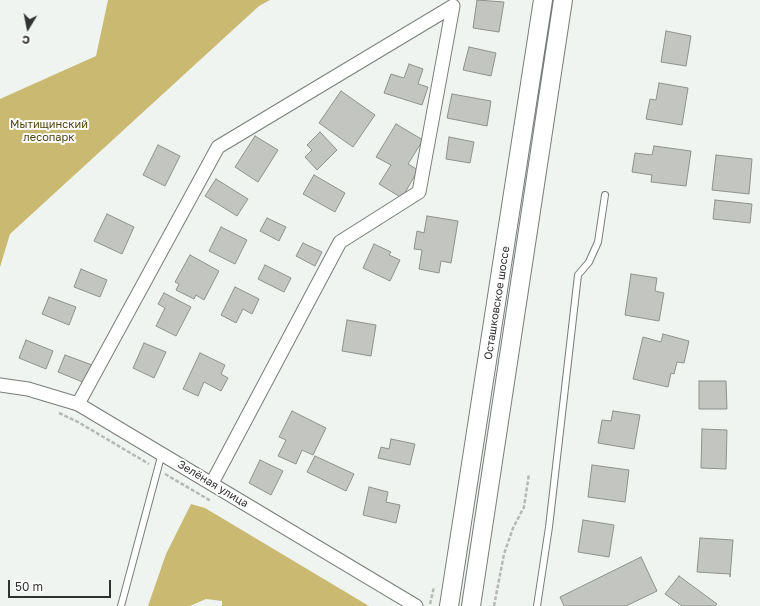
<!DOCTYPE html>
<meta charset="utf-8">
<style>
body{margin:0}
#map{position:relative;width:760px;height:606px;overflow:hidden;background:#eff4f0;font-family:"Golos Text",sans-serif}
canvas{display:block}
.north{position:absolute;left:8px;top:8px;width:40px;height:40px;-webkit-text-stroke:3px #fff;paint-order:stroke;rotate:190deg;font-size:11px;font-weight:700;line-height:16px;text-align:center;color:#303231}
.north::after{content:'';display:block;margin:auto;width:14px;height:18px;background:#303231;clip-path:polygon(50% 0,100% 100%,50% 72%,0 100%)}
.scale{position:absolute;left:8px;top:580px;width:103px;height:18px;box-sizing:border-box;border:2px solid #303231;border-top:0;padding-left:5px;font-size:12px;line-height:14px;white-space:nowrap;color:#303231;-webkit-text-stroke:3px #fff;paint-order:stroke}
</style>
<div id="map">
<canvas width="760" height="606"></canvas>
<div class="north">С</div>
<div class="scale">50 m</div>
</div>
<script>
const context = document.querySelector('canvas').getContext('2d');
context.lineJoin = 'round';
function fill(path, color) {
  context.fillStyle = color;
  context.fill(path, 'evenodd');
}
function toPath(rows) {
  const path = new Path2D();
  for (const r of rows) {
    path.moveTo(r[0], r[1]);
    for (let i = 2; i < r.length; i += 2) path.lineTo(r[i], r[i + 1]);
  }
  return path;
}
function trace(path, color, width, dash) {
  context.strokeStyle = color;
  context.lineWidth = width;
  context.lineCap = dash ? 'butt' : 'round';
  context.setLineDash(dash || []);
  context.stroke(path);
}
function label(font, color, halo, rows, align = 'center') {
  context.font = font + ' "Golos Text",sans-serif';
  context.lineWidth = 4;
  context.setLineDash([]);
  context.textBaseline = 'middle';
  context.strokeStyle = halo;
  context.fillStyle = color;
  for (const [text, x, y, turn = 0] of rows) {
    context.save();
    context.translate(x, y);
    context.rotate((+turn || 0) * Math.PI / 180);
    context.textAlign = isNaN(turn) ? turn : align;
    if (halo) context.strokeText(text, 0, 0);
    context.fillText(text, 0, 0);
    context.restore();
  }
}
fill(toPath([
 [108,0,270,0,259,6,10,234,0,267,0,99,96,56],
 [191,504,205,508,369,606,222,606,222,601,206,599,190,606,148,606,166,554]
]), '#cab970');
const building = toPath([
 [477,0,504,2,499,32,473,28,477,0],
 [666,31,691,36,686,66,661,62,666,31],
 [469,47,496,53,491,76,463,70,469,47],
 [409,64,423,69,418,84,428,87,422,105,384,93,391,74,404,78,409,64],
 [659,83,688,88,682,125,646,119,650,99,656,100,659,83],
 [341,91,375,115,353,147,319,123,341,91],
 [452,94,491,101,487,126,447,118,452,94],
 [396,124,423,140,408,164,418,170,402,198,379,184,391,165,376,157,396,124],
 [320,132,337,150,317,170,305,157,312,150,307,145,320,132],
 [255,136,278,150,258,182,235,167,255,136],
 [449,137,474,142,470,163,446,159,449,137],
 [158,145,180,156,165,186,143,175,158,145],
 [654,146,691,151,686,186,651,182,652,175,632,172,635,153,652,155,654,146],
 [716,155,752,159,749,194,712,190,716,155],
 [314,175,345,193,335,212,303,194,314,175],
 [216,179,248,199,237,216,205,196,216,179],
 [715,200,752,204,750,223,713,219,715,200],
 [107,214,134,227,122,254,94,241,107,214],
 [427,216,458,221,451,263,441,261,439,273,419,269,422,250,414,249,417,231,424,233,427,216],
 [267,218,286,227,279,241,260,231,267,218],
 [221,227,247,240,235,264,209,251,221,227],
 [303,243,322,252,315,266,296,256,303,243],
 [374,244,391,252,389,255,400,260,390,281,363,268,374,244],
 [190,255,219,271,204,300,196,295,194,299,176,290,179,284,175,282,190,255],
 [265,265,291,278,284,292,258,279,265,265],
 [81,269,107,280,100,297,74,287,81,269],
 [631,274,657,278,655,291,664,293,659,321,625,315,631,274],
 [235,287,259,299,252,314,243,309,236,323,221,315,235,287],
 [164,293,191,307,176,336,156,326,165,308,158,304,164,293],
 [49,297,76,307,69,325,42,314,49,297],
 [347,320,376,325,371,356,342,351,347,320],
 [663,334,689,341,684,363,677,362,674,374,671,373,668,387,633,379,643,337,661,342,663,334],
 [26,340,53,351,46,369,19,358,26,340],
 [144,343,166,352,154,378,133,368,144,343],
 [200,353,225,365,221,374,228,378,221,391,204,382,198,396,183,389,200,353],
 [65,355,92,365,85,383,58,372,65,355],
 [699,381,726,381,727,409,699,409,699,381],
 [292,411,326,428,313,455,302,450,296,464,278,456,286,440,279,437,292,411],
 [613,411,640,415,634,449,598,443,602,420,611,421,613,411],
 [702,429,727,430,726,469,701,468,702,429],
 [391,439,415,444,410,465,378,458,381,447,389,449,391,439],
 [315,456,354,474,346,491,307,472,315,456],
 [260,460,283,471,271,495,249,483,260,460],
 [592,465,629,470,625,502,588,497,592,465],
 [369,487,388,492,386,502,400,505,396,523,363,515,369,487],
 [583,520,614,525,609,557,578,552,583,520],
 [700,538,733,540,730,577,730,574,697,572,700,538],
 [641,557,657,591,626,606,564,606,560,597,641,557],
 [679,576,717,604,715,606,682,606,665,594,679,576]
]);
fill(building, '#c3c5c0');
trace(building, '#8f918c', 1);
const lane = toPath([
 [121,606,162,453],
 [537,606,549,527,578,275,589,262,598,242,605,195]
]);
const street = toPath([
 [0,385,28,389,78,404,416,606],
 [78,404,218,147,453,6,419,192,340,242,212,483]
]);
const secondary = toPath([
 [449,606,543,0],
 [471,606,563,0]
]);
trace(lane, '#787d79', 8);
trace(street, '#787d79', 15);
trace(secondary, '#787d79', 20);
trace(toPath([
 [59,413,78,422,149,464],
 [165,474,211,501],
 [430,604,434,587],
 [494,606,504,554,513,528,524,507,529,474]
]), '#b5b9b6', 2.5, [4, 2]);
trace(lane, '#fff', 6);
trace(street, '#fff', 13);
trace(secondary, '#fff', 18);
label('11px', '#514409', '#fff', [
 ["Мытищинский",49,125],
 ["лесопарк",49,138]
]);
label('11px', '#303231', '#fff', [
 ["Осташковское шоссе",497,303,-81],
 ["Зелёная улица",213,484,31]
]);
</script>
